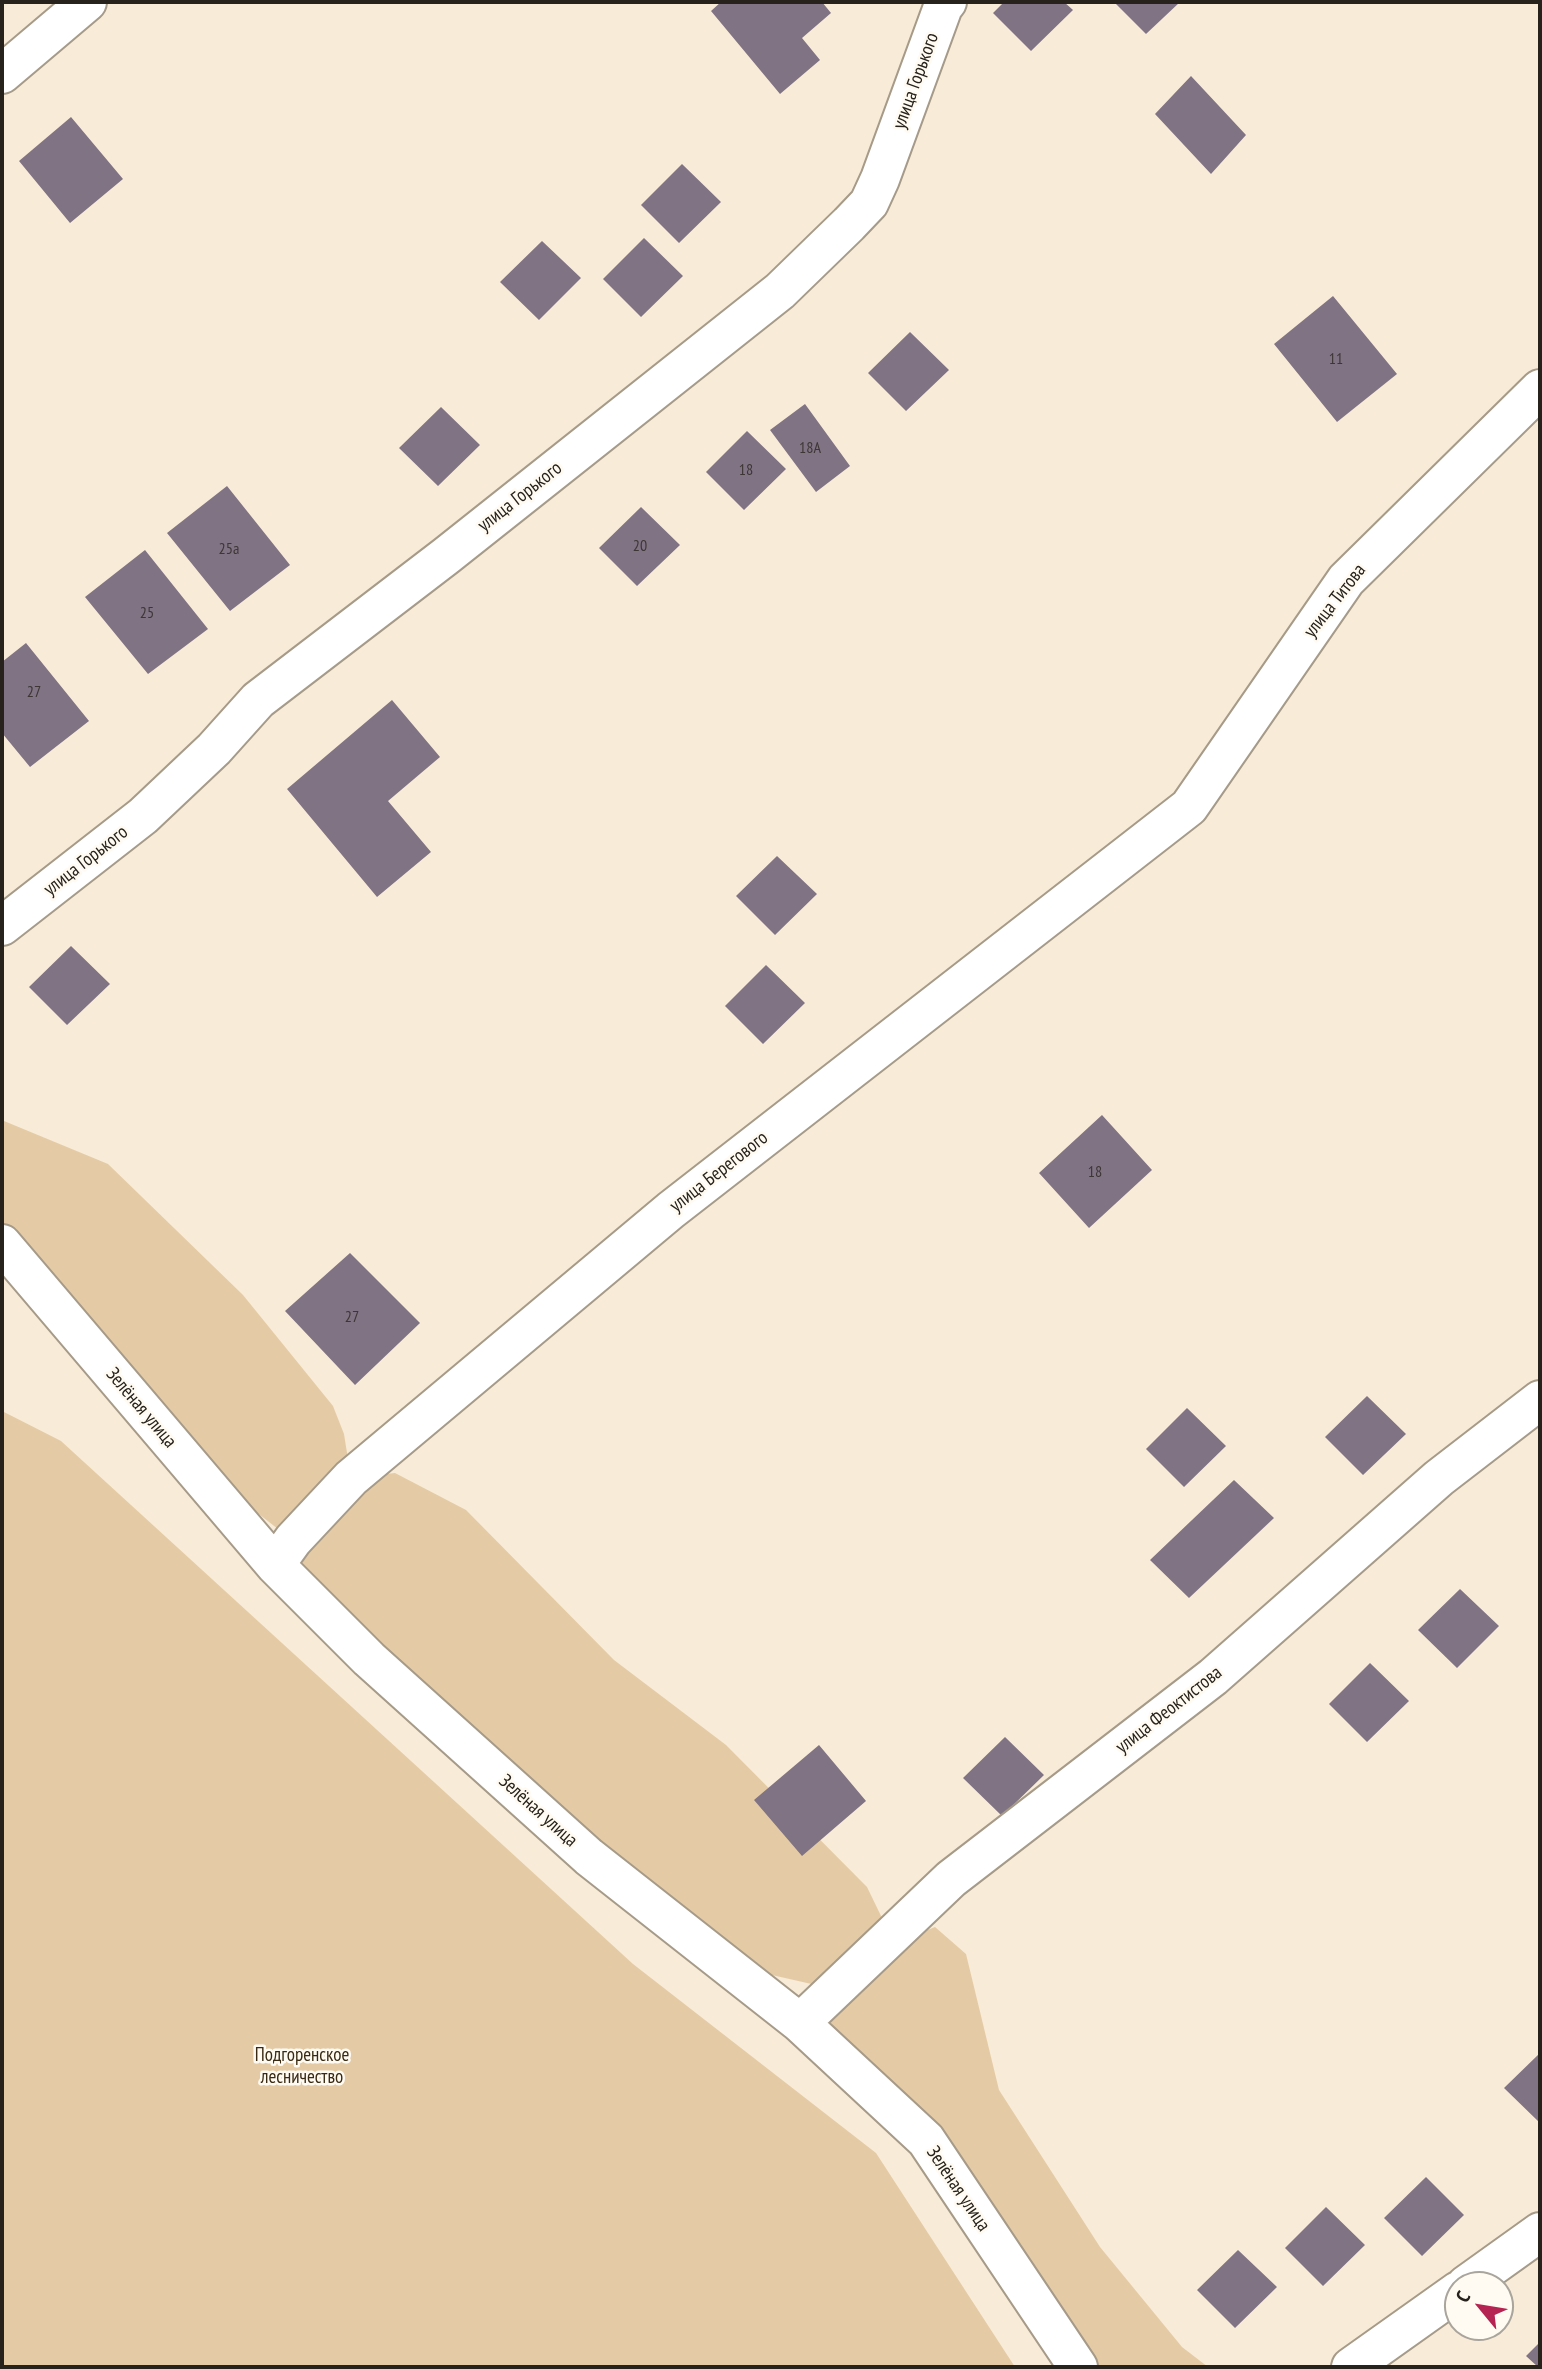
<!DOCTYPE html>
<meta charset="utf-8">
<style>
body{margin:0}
#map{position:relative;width:1542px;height:2369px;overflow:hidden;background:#f8ebd8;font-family:"PT Sans Narrow",sans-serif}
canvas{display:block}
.frame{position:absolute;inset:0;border:4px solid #27221b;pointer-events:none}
.north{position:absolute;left:1444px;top:2271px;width:70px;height:70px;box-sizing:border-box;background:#fffaf2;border:2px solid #a9a49c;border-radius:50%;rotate:300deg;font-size:19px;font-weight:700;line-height:28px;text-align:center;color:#27221b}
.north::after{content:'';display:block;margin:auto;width:24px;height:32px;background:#b42351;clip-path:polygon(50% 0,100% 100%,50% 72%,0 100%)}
</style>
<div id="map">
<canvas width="1542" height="2369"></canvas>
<div class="frame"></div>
<div class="north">С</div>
</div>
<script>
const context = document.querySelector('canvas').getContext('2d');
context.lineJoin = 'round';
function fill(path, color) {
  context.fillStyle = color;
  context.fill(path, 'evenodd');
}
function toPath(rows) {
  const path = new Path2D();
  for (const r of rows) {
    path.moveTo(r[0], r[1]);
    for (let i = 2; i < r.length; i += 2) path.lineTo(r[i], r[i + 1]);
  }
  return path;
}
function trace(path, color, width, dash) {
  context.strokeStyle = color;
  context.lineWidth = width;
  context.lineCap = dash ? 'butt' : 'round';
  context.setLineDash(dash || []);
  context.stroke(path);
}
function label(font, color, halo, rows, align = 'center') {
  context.font = font + ' "PT Sans Narrow",sans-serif';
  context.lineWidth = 5;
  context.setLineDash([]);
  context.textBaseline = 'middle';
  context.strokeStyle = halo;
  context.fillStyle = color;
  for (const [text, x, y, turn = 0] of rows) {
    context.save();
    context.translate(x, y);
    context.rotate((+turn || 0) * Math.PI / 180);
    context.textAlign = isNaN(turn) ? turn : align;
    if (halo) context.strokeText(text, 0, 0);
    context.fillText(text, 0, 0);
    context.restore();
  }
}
fill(toPath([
 [4,1121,108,1164,243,1295,333,1406,344,1434,351,1478,395,1473,466,1510,614,1660,726,1745,867,1887,882,1918,816,1985,763,1973,369,1659,292,1552,292,1540,241,1500,2,1230,2,1123],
 [2,1411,61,1441,633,1964,876,2153,1015,2367,2,2367],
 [935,1927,966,1954,999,2090,1100,2247,1182,2347,1208,2367,1097,2367,935,2131,819,2041,843,2001,898,1942]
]), '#e4cba5');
fill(toPath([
 [721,2,822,2,831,13,802,38,820,60,780,94,711,11],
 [1004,2,1064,2,1073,10,1031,51,993,13],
 [1114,2,1180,2,1146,34],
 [1191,76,1246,135,1211,174,1155,114],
 [71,117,123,179,70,223,19,161],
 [682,164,721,202,679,243,641,205],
 [644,238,683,276,641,317,603,279],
 [542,241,581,278,539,320,500,282],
 [1333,296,1397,374,1337,422,1274,344],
 [910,332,949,370,906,411,868,373],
 [805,404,850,466,816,492,770,430],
 [441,407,480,445,438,486,399,448],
 [747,431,786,469,744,510,706,472],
 [227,486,290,565,230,611,167,533],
 [641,507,680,545,637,586,599,548],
 [145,550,208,629,148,674,85,597],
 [26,643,89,721,30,767,2,733,2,662],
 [392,700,440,757,388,801,431,852,377,897,287,789],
 [777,856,817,894,775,935,736,896],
 [71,946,110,984,67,1025,29,987],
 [766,965,805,1003,763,1044,725,1006],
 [1102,1115,1152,1170,1089,1228,1039,1173],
 [350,1253,420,1323,355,1385,285,1311],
 [1367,1396,1406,1434,1363,1475,1325,1437],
 [1187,1408,1226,1446,1184,1487,1146,1449],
 [1234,1480,1274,1518,1189,1598,1150,1560],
 [1460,1589,1499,1626,1457,1668,1418,1630],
 [1370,1663,1409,1701,1367,1742,1329,1704],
 [1005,1737,1044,1775,1002,1816,963,1778],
 [819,1745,866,1801,802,1856,754,1800],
 [1540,2053,1540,2123,1504,2088],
 [1426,2177,1464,2215,1422,2256,1384,2218],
 [1326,2207,1365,2245,1323,2286,1285,2248],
 [1238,2250,1277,2287,1235,2328,1197,2290],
 [1540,2342,1540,2367,1538,2367,1526,2356]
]), '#807384');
const street = toPath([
 [2,74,87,2],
 [2,926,143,816,214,749,258,700,446,556,780,291,849,224,869,203,880,179,943,7,947,2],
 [2,1244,275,1565,369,1659,589,1857,800,2023,926,2140,1078,2367],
 [275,1565,293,1540,351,1478,671,1210,1189,807,1346,580,1540,389],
 [800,2023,951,1879,1213,1677,1439,1478,1540,1400],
 [1466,2285,1540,2232],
 [1351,2367,1458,2291]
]);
trace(street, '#a69a88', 42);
trace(street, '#fff', 38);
label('16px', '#3d3635', null, [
 ["11",1336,359],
 ["18А",810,448],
 ["18",746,470],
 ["20",640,546],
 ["25а",229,549],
 ["25",147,613],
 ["27",34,692],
 ["18",1095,1172],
 ["27",352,1317]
]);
label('19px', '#27221b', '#fffaf2', [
 ["улица Горького",916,81,-70],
 ["улица Горького",520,497,-38],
 ["улица Титова",1335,601,-52],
 ["улица Горького",86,861,-38],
 ["улица Берегового",719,1172,-38],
 ["Зелёная улица",141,1408,50],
 ["улица Феоктистова",1169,1710,-38],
 ["Зелёная улица",538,1811,42],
 ["Зелёная улица",958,2189,56]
]);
label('19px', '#382911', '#fffaf2', [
 ["Подгоренское",302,2056],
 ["лесничество",302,2078]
]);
</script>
